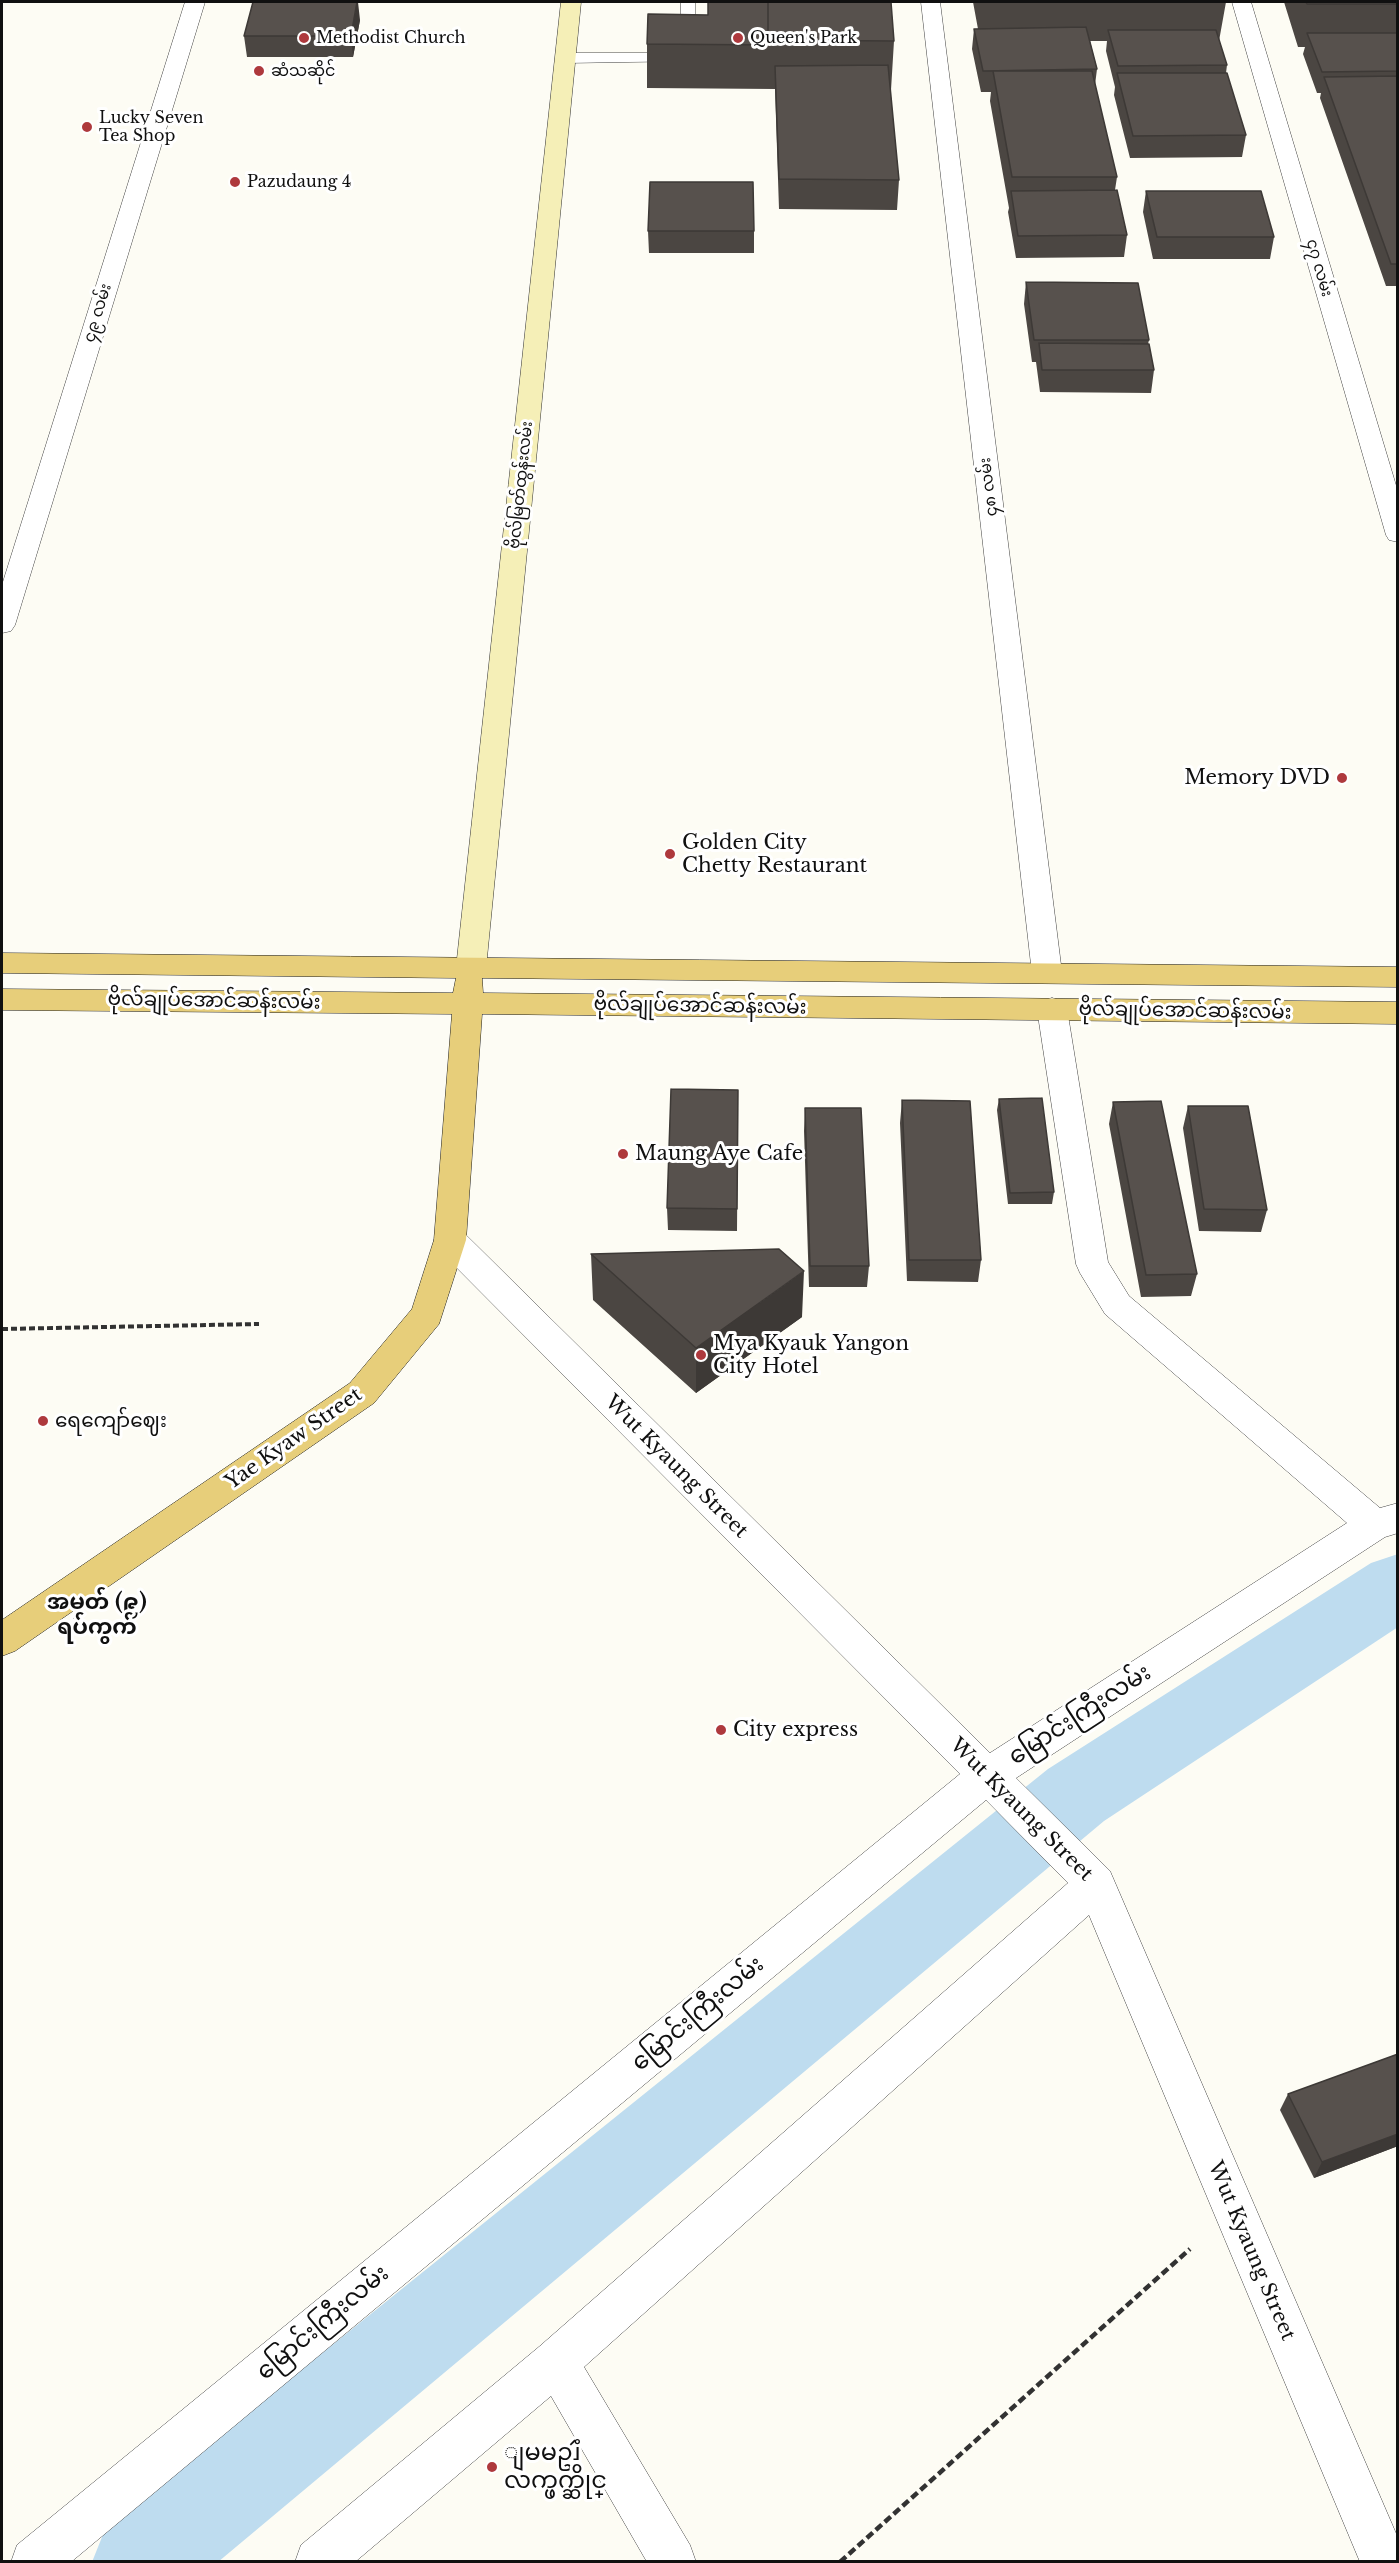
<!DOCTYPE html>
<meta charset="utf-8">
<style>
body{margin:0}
#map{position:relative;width:1399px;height:2563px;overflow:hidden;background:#fdfcf4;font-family:"Libre Baskerville",serif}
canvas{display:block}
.frame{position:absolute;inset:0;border:3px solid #101010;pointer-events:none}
</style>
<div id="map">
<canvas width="1399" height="2563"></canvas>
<div class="frame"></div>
</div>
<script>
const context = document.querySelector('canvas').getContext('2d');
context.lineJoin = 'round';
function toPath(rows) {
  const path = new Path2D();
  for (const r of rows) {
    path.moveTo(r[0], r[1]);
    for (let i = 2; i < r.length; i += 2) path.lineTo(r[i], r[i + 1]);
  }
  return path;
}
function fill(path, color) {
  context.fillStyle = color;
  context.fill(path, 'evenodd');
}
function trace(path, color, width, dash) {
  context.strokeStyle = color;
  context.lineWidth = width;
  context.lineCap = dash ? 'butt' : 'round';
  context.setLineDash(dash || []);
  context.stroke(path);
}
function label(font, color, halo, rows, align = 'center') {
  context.font = font + ' "Libre Baskerville","Noto Sans Myanmar",serif';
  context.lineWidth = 6;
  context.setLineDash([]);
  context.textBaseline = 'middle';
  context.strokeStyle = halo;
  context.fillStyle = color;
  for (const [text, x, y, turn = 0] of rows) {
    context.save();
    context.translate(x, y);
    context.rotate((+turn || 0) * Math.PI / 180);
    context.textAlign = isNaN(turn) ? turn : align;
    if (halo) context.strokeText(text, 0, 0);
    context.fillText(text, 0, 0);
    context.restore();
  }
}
fill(toPath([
 [1398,1554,1398,1627,1104,1821,218,2562,92,2562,106,2527,1048,1769,1371,1563,1398,1554]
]), '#bedcef');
const service = toPath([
 [681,2,695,2,695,58,692,61,565,63,557,58,565,53,679,53,681,2]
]);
const minor = toPath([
 [185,2,205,2,15,625,11,631,2,633,2,585,185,2],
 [921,2,940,2,1062,973,1057,980,1047,983,1037,980,1032,973,921,2],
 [1232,2,1251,2,1398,492,1398,542,1389,540,1386,535,1232,2],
 [1052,998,1063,1001,1067,1009,1108,1262,1129,1296,1380,1508,1398,1503,1398,1533,1385,1537,1016,1778,1110,1871,1398,2538,1398,2562,1360,2562,1089,1915,584,2367,690,2545,696,2562,647,2562,551,2396,355,2562,295,2562,301,2545,540,2346,1068,1883,986,1800,71,2562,11,2562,17,2545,960,1774,438,1249,434,1240,438,1231,450,1228,462,1231,990,1753,1347,1523,1105,1314,1080,1273,1076,1264,1037,1009,1041,1001,1052,998]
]);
const secondary = toPath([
 [561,2,581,2,486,968,481,975,471,978,461,975,456,968,561,2]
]);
const primary = toPath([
 [2,953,1398,967,1398,987,482,978,483,993,1398,1002,1398,1024,482,1014,466,1240,439,1324,374,1403,15,1651,2,1656,2,1620,350,1383,412,1309,434,1240,452,1014,2,1010,2,989,453,993,456,978,2,973,2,953]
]);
trace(service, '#434343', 1);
trace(minor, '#434343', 1);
trace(secondary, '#323232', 1);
trace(primary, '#212121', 1);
trace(toPath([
 [2,1329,259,1324]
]), '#323232', 4, [6, 3]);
trace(toPath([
 [840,2562,1190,2249]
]), '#323232', 4.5, [8, 4]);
fill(service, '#fff');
fill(minor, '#fff');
fill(secondary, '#f5efb7');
fill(primary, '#e7ce7a');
fill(toPath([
 [973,2,1226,2,1219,41,1227,65,1226,73,1246,135,1242,157,1130,158,1114,95,1115,87,1106,51,1107,41,1090,41,1097,69,1095,85,1117,177,1115,190,1127,235,1124,257,1016,258,1008,212,1009,208,990,101,991,92,981,92,972,49,974,29,978,29],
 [1284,2,1398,2,1398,286,1386,286,1320,98,1321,93,1317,93,1303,54,1305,47,1298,47],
 [648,14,894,41,891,90,890,90,899,180,897,210,779,209,775,89,647,88,647,44],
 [360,20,353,57,247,57,244,36],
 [1146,191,1274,237,1270,259,1153,259,1143,212],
 [648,231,754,231,754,253,649,253],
 [1026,282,1149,340,1148,344,1154,370,1151,393,1040,392,1036,362,1032,362,1024,304],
 [738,1090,737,1231,668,1230,667,1208],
 [999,1099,1054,1192,1052,1204,1008,1204,997,1110],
 [902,1100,981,1260,978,1282,907,1281,900,1123],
 [1113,1102,1197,1274,1191,1296,1141,1297,1109,1124],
 [1188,1106,1267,1210,1261,1232,1199,1231,1183,1128],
 [805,1108,869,1266,867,1287,809,1287,804,1131],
 [591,1254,802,1317,696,1393,593,1300],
 [1398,2054,1398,2146,1314,2178,1280,2110,1288,2094]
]), '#4b4642');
fill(toPath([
 [357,2,358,2,360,20,353,57,351,36],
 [804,1271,802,1317,696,1393,696,1348],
 [1398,2134,1398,2146,1314,2178,1322,2162]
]), '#3d3936');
const building = toPath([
 [253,2,357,2,351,36,244,36,253,2],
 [708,2,768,2,768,45,647,44,648,14,708,15,708,2],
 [768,2,891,2,894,41,768,40,768,2],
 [1306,2,1398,2,1398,4,1307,4,1306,2],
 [1086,27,1097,69,983,71,974,29,1086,27],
 [1108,30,1216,30,1227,65,1118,66,1108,30],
 [1307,33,1398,33,1398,71,1322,72,1307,33],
 [888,65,899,180,779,179,775,66,888,65],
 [993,71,1092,71,1117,177,1012,177,993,71],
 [1117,73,1227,73,1246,135,1133,136,1117,73],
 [1398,76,1398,264,1391,264,1324,77,1398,76],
 [650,182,753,182,754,231,648,231,650,182],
 [1117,190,1127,235,1018,236,1011,191,1117,190],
 [1146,191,1261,191,1274,237,1157,237,1146,191],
 [1026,282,1138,283,1149,340,1034,340,1026,282],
 [1039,343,1149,344,1154,370,1042,370,1039,343],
 [671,1089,738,1090,737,1209,667,1208,671,1089],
 [1042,1098,1054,1192,1010,1193,999,1099,1042,1098],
 [902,1100,970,1101,981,1260,909,1260,902,1100],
 [1161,1101,1197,1274,1146,1275,1113,1102,1161,1101],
 [1188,1106,1248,1106,1267,1210,1204,1209,1188,1106],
 [805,1108,861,1108,869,1266,810,1266,805,1108],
 [779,1249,804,1271,696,1348,591,1254,779,1249],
 [1398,2054,1398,2134,1322,2162,1288,2094,1398,2054]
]);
fill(building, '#57514d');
trace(building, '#3d3936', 1.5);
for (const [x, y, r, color] of [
 [304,38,6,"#ae393d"],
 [738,38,6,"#ae393d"],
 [259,71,6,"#ae393d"],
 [87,127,6,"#ae393d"],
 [235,182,6,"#ae393d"],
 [1342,778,6,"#ae393d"],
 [670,854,6,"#ae393d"],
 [623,1154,6,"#ae393d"],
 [701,1355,6,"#ae393d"],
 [43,1421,6,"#ae393d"],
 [721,1730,6,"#ae393d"],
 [492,2467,6,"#ae393d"]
]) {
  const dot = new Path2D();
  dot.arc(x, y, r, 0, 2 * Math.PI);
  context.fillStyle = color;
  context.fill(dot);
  trace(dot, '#fff', 2);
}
label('16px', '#101010', '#fff', [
 ["Methodist Church",316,38],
 ["Queen's Park",750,38],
 ["ဆံသဆိုင်",271,71],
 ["Lucky Seven",99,118],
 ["Tea Shop",99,136],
 ["Pazudaung 4",247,182]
], 'left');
label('16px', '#101010', '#fff', [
 ["၄၇ လမ်း",1319,268,74],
 ["၄၉ လမ်း",98,313,-73],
 ["ဗိုလ်မြတ်ထွန်းလမ်း",521,485,-84],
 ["၄၈ လမ်း",989,487,-97]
]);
label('20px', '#101010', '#fff', [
 ["Memory DVD",1330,778,"right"],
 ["Golden City",682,843],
 ["Chetty Restaurant",682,866],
 ["Maung Aye Cafe",635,1154],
 ["Mya Kyauk Yangon",713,1344],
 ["City Hotel",713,1367],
 ["ရေကျော်ဈေး",55,1421],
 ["City express",733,1730]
], 'left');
label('20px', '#101010', '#fff', [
 ["ဗိုလ်ချုပ်အောင်ဆန်းလမ်း",214,1001,1],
 ["ဗိုလ်ချုပ်အောင်ဆန်းလမ်း",700,1006,1],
 ["ဗိုလ်ချုပ်အောင်ဆန်းလမ်း",1185,1011,1],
 ["Yae Kyaw Street",294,1439,-35],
 ["Wut Kyaung Street",676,1467,45],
 ["Wut Kyaung Street",1021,1810,45],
 ["Wut Kyaung Street",1251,2251,67]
]);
label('bold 22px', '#101010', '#fff', [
 ["အမှတ် (၉)",97,1603],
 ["ရပ်ကွက်",97,1628]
]);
label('24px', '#101010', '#fff', [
 ["မြောင်းကြီးလမ်း",1080,1715,-33],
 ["မြောင်းကြီးလမ်း",698,2014,-40],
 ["မြောင်းကြီးလမ်း",323,2323,-40]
]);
label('24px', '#101010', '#fff', [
 ["ျမမဥၨဴ",504,2453],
 ["လက္ဖက္ဆိုင္",504,2481]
], 'left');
</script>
